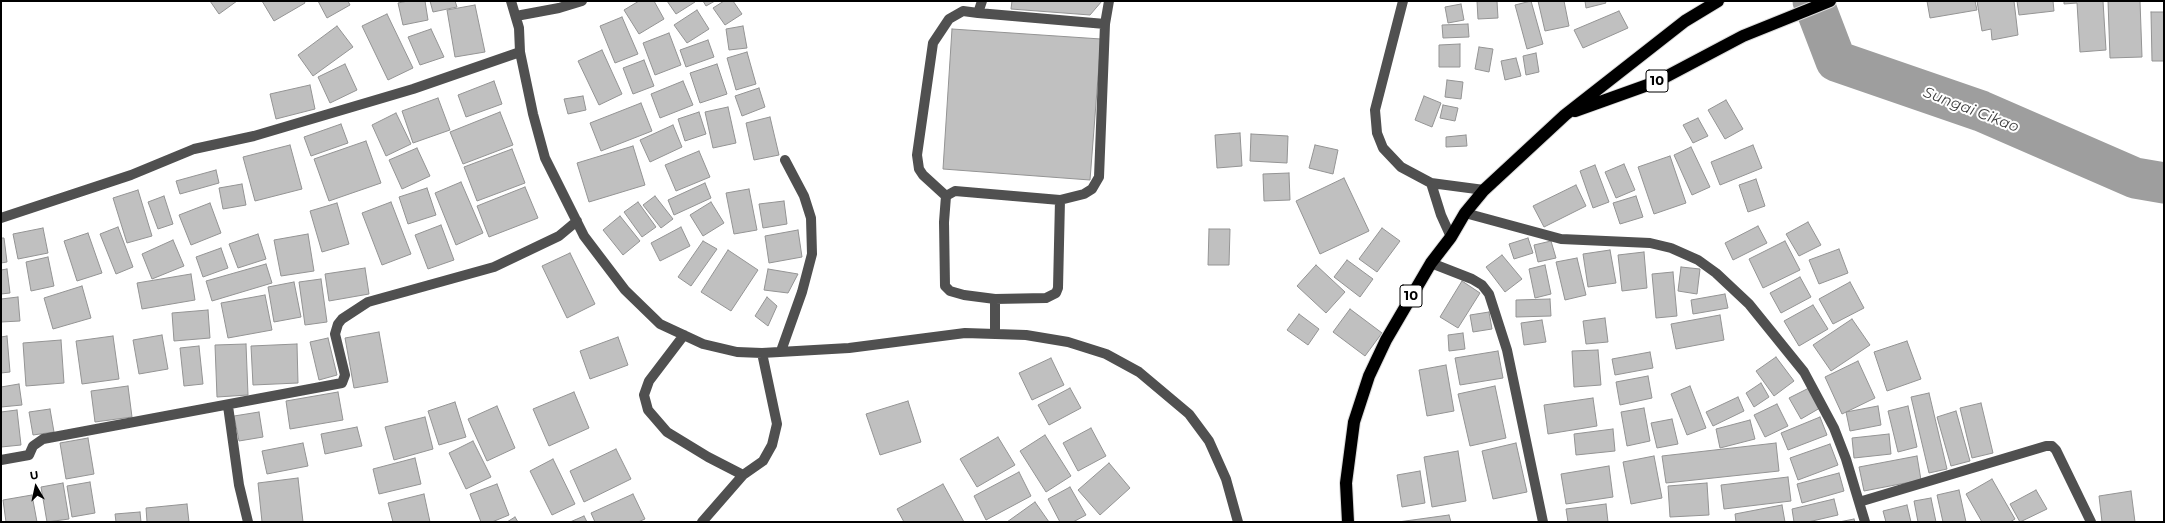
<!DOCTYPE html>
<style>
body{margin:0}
#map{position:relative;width:2165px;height:523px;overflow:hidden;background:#fff;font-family:Montserrat,sans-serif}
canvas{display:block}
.frame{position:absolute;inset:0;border:2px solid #000;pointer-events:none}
.north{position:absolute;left:16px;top:467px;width:40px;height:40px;-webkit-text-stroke:3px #fff;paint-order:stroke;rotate:351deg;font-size:11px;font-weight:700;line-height:16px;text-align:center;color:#000}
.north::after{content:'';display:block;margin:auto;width:14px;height:18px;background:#000;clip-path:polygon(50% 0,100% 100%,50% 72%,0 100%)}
</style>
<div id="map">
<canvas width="2165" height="523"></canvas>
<div class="frame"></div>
<div class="north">U</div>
</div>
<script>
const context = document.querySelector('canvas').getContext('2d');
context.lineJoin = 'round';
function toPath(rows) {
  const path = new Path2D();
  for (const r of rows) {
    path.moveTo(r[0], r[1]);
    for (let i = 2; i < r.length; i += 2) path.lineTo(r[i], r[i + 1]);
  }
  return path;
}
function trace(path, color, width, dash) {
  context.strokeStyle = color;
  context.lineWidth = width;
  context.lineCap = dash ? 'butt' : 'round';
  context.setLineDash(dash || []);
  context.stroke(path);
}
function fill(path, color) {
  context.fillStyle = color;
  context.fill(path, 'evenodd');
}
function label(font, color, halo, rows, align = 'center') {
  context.font = font + ' Montserrat,sans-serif';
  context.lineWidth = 4;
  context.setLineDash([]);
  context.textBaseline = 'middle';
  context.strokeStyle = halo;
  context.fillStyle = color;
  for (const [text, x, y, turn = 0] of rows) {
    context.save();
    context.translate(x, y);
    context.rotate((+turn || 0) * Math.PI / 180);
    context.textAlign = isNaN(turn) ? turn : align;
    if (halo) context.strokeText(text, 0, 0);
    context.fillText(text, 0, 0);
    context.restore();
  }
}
trace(toPath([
 [1813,1,1836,61,1981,111,2135,178,2164,183]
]), '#9e9e9e', 41);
const building = toPath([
 [210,1,237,1,219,14,210,1],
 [262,1,304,1,305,3,274,21,262,1],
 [318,1,348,1,350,5,327,18,318,1],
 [408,1,425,1,428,20,403,25,398,3,408,1],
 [430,1,455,1,457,7,433,12,430,1],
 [639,1,654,1,664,19,639,34,624,10,639,1],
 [667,1,694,1,695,2,676,14,667,1],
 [703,1,715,1,706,6,703,1],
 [724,1,733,1,742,14,725,25,713,8,724,1],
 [1012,1,1102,1,1090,15,1011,9,1012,1],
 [1477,1,1497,1,1498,18,1478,19,1477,1],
 [1531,1,1543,44,1527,49,1515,5,1531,1],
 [1538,1,1564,1,1569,26,1545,31,1538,1],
 [1585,1,1605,1,1606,3,1586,8,1585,1],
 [1927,1,1975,1,1977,10,1930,18,1927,1],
 [1977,1,2014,1,2018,35,1992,40,1991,29,1982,31,1977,1],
 [2017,1,2053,1,2054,11,2019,15,2017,1],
 [2064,1,2103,1,2106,50,2080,52,2077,3,2064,4,2064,1],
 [2108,1,2140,1,2142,57,2110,58,2108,1],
 [1461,4,1464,20,1448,23,1445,7,1461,4],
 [475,5,485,52,455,57,447,10,475,5],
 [697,10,709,29,687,43,674,25,697,10],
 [1619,11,1628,28,1583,48,1574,30,1619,11],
 [2151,12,2164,12,2164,61,2152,61,2151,12],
 [387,14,413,68,388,80,362,26,387,14],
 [622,17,638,54,615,63,600,26,622,17],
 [1468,24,1469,37,1443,38,1442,25,1468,24],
 [337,26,353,47,313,76,298,55,337,26],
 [743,26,747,48,729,50,726,29,743,26],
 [431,29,444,57,420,65,408,37,431,29],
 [952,29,1101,39,1090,180,943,169,952,29],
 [669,33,681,65,655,75,643,43,669,33],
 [708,40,714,57,686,67,680,50,708,40],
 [1460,44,1460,67,1439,67,1439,45,1460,44],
 [1479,47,1493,49,1489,72,1475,69,1479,47],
 [602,50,622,94,599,105,578,61,602,50],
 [747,52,756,84,736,90,727,58,747,52],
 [1536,53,1539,72,1526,75,1523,56,1536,53],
 [1516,58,1521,76,1505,80,1501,61,1516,58],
 [644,60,654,86,633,94,623,68,644,60],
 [345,64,357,90,330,103,318,77,345,64],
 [717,64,727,94,700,103,690,73,717,64],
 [1447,80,1463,82,1461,99,1445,97,1447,80],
 [494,81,502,104,466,117,458,95,494,81],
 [683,81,693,105,660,118,651,94,683,81],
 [310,85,315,109,276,119,270,94,310,85],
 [759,88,765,107,742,116,735,96,759,88],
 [583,96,586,110,568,114,564,99,583,96],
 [1424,96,1441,103,1432,127,1415,120,1424,96],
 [438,98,450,130,413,143,402,111,438,98],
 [1726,100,1743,129,1725,139,1708,110,1726,100],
 [641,103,652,131,601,151,590,123,641,103],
 [1443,105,1458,108,1455,121,1440,118,1443,105],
 [728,107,736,143,713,148,705,112,728,107],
 [500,112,513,145,463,164,450,132,500,112],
 [699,112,706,134,685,141,678,119,699,112],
 [396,113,411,144,386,156,372,125,396,113],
 [770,117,779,155,754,160,746,123,770,117],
 [1698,118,1708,136,1693,143,1683,125,1698,118],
 [341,124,348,143,311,156,304,137,341,124],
 [673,125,682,147,650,162,640,140,673,125],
 [1240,133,1242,166,1217,168,1215,135,1240,133],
 [1251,134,1288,136,1287,163,1250,161,1251,134],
 [1466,135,1467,146,1446,147,1446,137,1466,135],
 [366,141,381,183,329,201,314,159,366,141],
 [290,145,302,189,255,201,243,157,290,145],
 [1315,145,1338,150,1333,174,1309,168,1315,145],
 [1753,145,1762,168,1720,185,1711,162,1753,145],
 [633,146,645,185,589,202,577,163,633,146],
 [1691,147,1710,187,1692,195,1674,155,1691,147],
 [417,148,430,176,402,189,389,160,417,148],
 [512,149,525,183,477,201,464,167,512,149],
 [699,151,710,177,676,191,665,165,699,151],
 [1670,156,1686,203,1654,214,1638,167,1670,156],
 [1624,164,1635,190,1616,198,1605,172,1624,164],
 [1595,165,1609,202,1593,208,1580,171,1595,165],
 [216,170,219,183,180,194,176,181,216,170],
 [1289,173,1290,200,1264,201,1263,174,1289,173],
 [1344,178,1369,231,1320,254,1296,201,1344,178],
 [1756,179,1765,206,1748,212,1739,185,1756,179],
 [461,182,483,233,456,245,435,193,461,182],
 [705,183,711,198,674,215,668,200,705,183],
 [242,184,246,205,223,209,219,188,242,184],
 [1576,185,1586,206,1544,227,1533,206,1576,185],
 [525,187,538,218,489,237,477,206,525,187],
 [427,188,436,215,408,224,399,197,427,188],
 [749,189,757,230,734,234,726,193,749,189],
 [138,190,152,236,127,243,113,198,138,190],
 [164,196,173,224,158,229,148,202,164,196],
 [655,196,673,219,661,228,643,205,655,196],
 [1636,196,1643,217,1620,224,1613,203,1636,196],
 [784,201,787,224,763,228,759,204,784,201],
 [391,202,411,254,382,265,362,213,391,202],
 [638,202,656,227,642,237,624,212,638,202],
 [711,202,724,223,703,236,690,215,711,202],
 [210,203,221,233,191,245,179,215,210,203],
 [337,203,349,244,322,252,310,211,337,203],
 [620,216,640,241,623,255,603,230,620,216],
 [1808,222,1821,245,1799,256,1786,234,1808,222],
 [441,225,454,260,428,269,415,235,441,225],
 [1758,226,1767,243,1733,260,1725,243,1758,226],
 [118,227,133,267,116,274,100,234,118,227],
 [681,227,690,246,660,261,651,243,681,227],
 [43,228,48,253,18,259,13,234,43,228],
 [1382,228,1400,241,1377,272,1359,259,1382,228],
 [1209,229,1230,229,1229,265,1208,265,1209,229],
 [798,230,802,257,769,263,765,236,798,230],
 [88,233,102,273,77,281,64,241,88,233],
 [258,234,266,259,238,268,229,244,258,234],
 [308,234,314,271,281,276,274,240,308,234],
 [1,238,4,238,7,262,1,263,1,238],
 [1528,238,1533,253,1514,259,1509,244,1528,238],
 [173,240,184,266,152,279,142,254,173,240],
 [703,241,717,249,691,286,678,277,703,241],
 [1551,241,1556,258,1538,262,1534,245,1551,241],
 [1785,241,1800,270,1763,288,1749,259,1785,241],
 [221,248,228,268,203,277,196,257,221,248],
 [1839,249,1848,273,1819,284,1809,260,1839,249],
 [728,250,758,270,731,311,701,292,728,250],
 [1610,250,1616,283,1588,287,1583,254,1610,250],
 [1644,252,1647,288,1622,291,1618,255,1644,252],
 [570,253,595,304,567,318,542,266,570,253],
 [1502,255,1522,279,1505,292,1486,267,1502,255],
 [48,257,54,286,31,291,26,262,48,257],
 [1577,258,1586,295,1565,300,1556,262,1577,258],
 [1347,260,1373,279,1360,297,1334,277,1347,260],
 [266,264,272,283,212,301,206,281,266,264],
 [1316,265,1345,292,1326,313,1297,286,1316,265],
 [1545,265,1551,294,1535,298,1529,269,1545,265],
 [1681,267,1700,269,1697,294,1678,291,1681,267],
 [365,268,369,294,329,301,325,274,365,268],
 [7,269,10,293,1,294,1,270,7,269],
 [768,269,798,274,788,293,764,290,768,269],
 [1673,272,1677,316,1656,318,1652,274,1673,272],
 [191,274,195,300,142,309,137,283,191,274],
 [1800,277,1811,297,1781,313,1770,293,1800,277],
 [321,279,327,322,305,325,299,282,321,279],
 [1462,281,1480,293,1458,328,1440,317,1462,281],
 [294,282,301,317,274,322,268,287,294,282],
 [1850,282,1864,308,1833,324,1819,299,1850,282],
 [82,286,91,318,53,329,44,298,82,286],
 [1725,294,1728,308,1693,314,1691,300,1725,294],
 [265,295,272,330,228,338,221,303,265,295],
 [18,297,20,321,1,322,1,299,18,297],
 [767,297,777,306,768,326,755,316,767,297],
 [1550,299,1551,316,1516,317,1516,300,1550,299],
 [1813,305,1828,329,1799,346,1784,321,1813,305],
 [1350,309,1382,333,1365,356,1333,332,1350,309],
 [208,310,210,338,174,341,172,313,208,310],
 [1489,312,1492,329,1473,332,1470,315,1489,312],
 [1299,314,1319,329,1308,345,1287,330,1299,314],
 [1720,315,1724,340,1676,349,1671,324,1720,315],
 [1605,318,1608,342,1586,344,1583,321,1605,318],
 [1852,319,1870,345,1831,371,1813,345,1852,319],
 [1542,320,1546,342,1524,345,1521,323,1542,320],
 [379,332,388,382,354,388,345,338,379,332],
 [1463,333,1465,349,1449,351,1448,335,1463,333],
 [162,335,168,369,139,374,133,340,162,335],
 [7,336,10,372,1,373,1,337,7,336],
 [113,336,119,379,82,384,76,341,113,336],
 [618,337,628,365,590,379,580,351,618,337],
 [328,338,337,375,319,380,310,342,328,338],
 [61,340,64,383,26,386,23,343,61,340],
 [1907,341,1921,379,1887,391,1874,352,1907,341],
 [246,344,248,395,217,397,215,345,246,344],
 [297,344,298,383,253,385,251,346,297,344],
 [199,346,203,384,184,386,180,348,199,346],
 [1598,350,1601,385,1574,387,1572,351,1598,350],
 [1498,351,1503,378,1460,385,1455,358,1498,351],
 [1650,352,1653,368,1615,375,1612,359,1650,352],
 [1776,357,1794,381,1774,396,1756,371,1776,357],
 [1051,358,1064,385,1032,400,1019,373,1051,358],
 [1858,361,1875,398,1842,414,1825,377,1858,361],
 [1446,365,1454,411,1427,416,1419,370,1446,365],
 [1648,376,1652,398,1620,405,1616,382,1648,376],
 [1761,383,1769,397,1754,407,1746,393,1761,383],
 [19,384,22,405,1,407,1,387,19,384],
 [128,386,132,417,95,422,91,391,128,386],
 [1495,386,1506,438,1470,446,1458,394,1495,386],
 [1690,386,1706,428,1687,435,1671,394,1690,386],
 [1070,388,1081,408,1049,425,1038,405,1070,388],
 [1809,388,1820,408,1801,419,1789,398,1809,388],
 [338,392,343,420,290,429,286,401,338,392],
 [574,392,589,428,549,446,533,409,574,392],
 [1929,393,1947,469,1929,473,1911,397,1929,393],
 [1738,397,1744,411,1713,426,1706,412,1738,397],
 [1593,398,1597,426,1548,434,1544,405,1593,398],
 [908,401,921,442,880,455,866,414,908,401],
 [455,402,466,437,439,445,428,411,455,402],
 [1981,403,1993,453,1972,458,1960,408,1981,403],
 [1777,404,1788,426,1765,437,1754,415,1777,404],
 [497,406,515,448,487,461,468,419,497,406],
 [1878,406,1881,425,1850,431,1846,412,1878,406],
 [1908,406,1917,447,1898,452,1888,411,1908,406],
 [1644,408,1650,441,1627,446,1621,412,1644,408],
 [50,409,54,432,33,435,29,412,50,409],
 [17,410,21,445,1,447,1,412,17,410],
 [1956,411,1970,461,1951,466,1937,417,1956,411],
 [259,412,263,437,239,441,234,416,259,412],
 [425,417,433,449,394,460,385,427,425,417],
 [1820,417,1827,435,1788,450,1781,433,1820,417],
 [1672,419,1678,444,1657,448,1651,423,1672,419],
 [1750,420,1755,439,1720,448,1716,429,1750,420],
 [357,427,362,446,325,454,321,434,357,427],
 [1091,428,1106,456,1078,471,1063,443,1091,428],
 [1613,429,1615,451,1576,455,1574,434,1613,429],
 [1889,434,1891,454,1854,458,1852,438,1889,434],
 [1045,435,1071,476,1046,492,1020,451,1045,435],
 [998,437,1015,465,977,487,960,459,998,437],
 [88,438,94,474,66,479,60,443,88,438],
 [473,441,491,477,466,489,449,453,473,441],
 [303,443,308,466,267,474,262,451,303,443],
 [1516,443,1527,492,1493,499,1482,451,1516,443],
 [1776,443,1779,471,1666,483,1662,456,1776,443],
 [1830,444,1838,465,1798,480,1790,458,1830,444],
 [616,449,631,479,584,502,570,471,616,449],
 [1458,451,1466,501,1432,507,1424,457,1458,451],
 [1654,456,1662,498,1631,504,1623,462,1654,456],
 [1917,456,1921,480,1864,491,1859,467,1917,456],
 [415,458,421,484,379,494,373,469,415,458],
 [553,459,575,504,552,515,530,471,553,459],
 [1109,463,1130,488,1100,515,1078,490,1109,463],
 [1609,466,1613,497,1566,504,1561,474,1609,466],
 [1420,471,1425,503,1402,507,1397,475,1420,471],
 [1019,472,1031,496,986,520,974,496,1019,472],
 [1839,473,1844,491,1802,503,1797,484,1839,473],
 [1788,477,1791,501,1724,509,1721,485,1788,477],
 [298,478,303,522,262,522,258,483,298,478],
 [1992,479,2015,519,2010,522,1982,522,1966,494,1992,479],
 [90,482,95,513,72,517,67,486,90,482],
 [63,483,69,519,47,522,41,487,63,483],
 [1707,483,1709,515,1670,517,1668,486,1707,483],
 [497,484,509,515,492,522,481,522,470,494,497,484],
 [943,484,964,522,904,522,897,509,943,484],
 [1070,487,1086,515,1073,522,1060,522,1048,499,1070,487],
 [1959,490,1966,522,1943,522,1937,495,1959,490],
 [2036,490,2047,509,2020,522,2010,504,2036,490],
 [2131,491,2135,522,2102,522,2099,496,2131,491],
 [424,494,430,522,393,522,388,503,424,494],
 [633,494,645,519,638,522,595,522,591,513,633,494],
 [32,495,37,522,6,522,3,500,32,495],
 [1931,498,1936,522,1918,522,1914,501,1931,498],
 [1834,499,1838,515,1808,522,1794,522,1792,509,1834,499],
 [1035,502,1049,522,1007,522,1035,502],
 [187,504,189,522,147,522,146,508,187,504],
 [1606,504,1608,522,1568,522,1566,509,1606,504],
 [1782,505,1785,522,1736,522,1735,514,1782,505],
 [1907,505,1911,522,1886,522,1883,511,1907,505],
 [140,512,141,522,116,522,115,514,140,512],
 [1449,515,1451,522,1398,522,1449,515],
 [584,516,587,522,570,522,584,516],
 [515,517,518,522,507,522,515,517],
 [1854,519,1855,522,1839,522,1854,519]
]);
fill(building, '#c0c0c0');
trace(building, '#949494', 1);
const highway = toPath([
 [1575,111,1656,82,1743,36,1830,1],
 [1348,522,1346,483,1354,422,1369,376,1386,340,1431,263,1451,237,1465,213,1484,190,1565,115,1685,21,1718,1]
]);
trace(highway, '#dbdbdb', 14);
trace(toPath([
 [511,1,519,28,520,52,533,114,545,158,584,236,625,290,660,324,703,344,737,352,762,353,849,348,965,333,1026,335,1068,342,1106,354,1139,372,1189,414,1209,441,1226,479,1238,522],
 [1403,1,1375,110,1377,133,1383,148,1401,167,1431,183,1484,190],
 [978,13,1105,24],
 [516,16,559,8,582,1],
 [1431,183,1441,215,1451,237],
 [946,196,923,175,919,169,917,155,933,43,949,19,963,11,978,13,982,1],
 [1465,213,1561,239,1650,243,1671,248,1698,260,1716,273,1749,304,1804,372,1834,428,1846,459,1865,522],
 [1,218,131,175,194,149,254,136,413,89,520,52],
 [1431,263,1472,279,1482,285,1489,294,1507,350,1543,522],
 [995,299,964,295,950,291,945,286,944,222,946,196,955,191,1060,200,1084,194,1092,189,1099,177,1105,24,1109,1],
 [995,333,995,299,1046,298,1056,293,1058,288,1060,200],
 [684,335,649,381,644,395,648,410,667,432,708,457,743,475],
 [781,351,802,292,812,254,811,218,804,196,785,160],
 [228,406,239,485,248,522],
 [1,460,29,455,33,446,43,439,342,383,345,375,335,334,338,324,342,319,368,302,494,267,559,236,577,221],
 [1859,502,2046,446,2052,446,2056,450,2091,522],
 [702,522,743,475,763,461,772,445,777,424,762,353]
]), '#505050', 10);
trace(highway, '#000', 12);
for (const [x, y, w] of [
 [1657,81,22],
 [1411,296,22]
]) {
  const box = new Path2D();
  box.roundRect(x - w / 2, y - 11, w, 22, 3);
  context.fillStyle = '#fff';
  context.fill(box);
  trace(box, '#000', 1);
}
label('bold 13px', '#000', null, [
 ["10",1657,81],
 ["10",1411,296]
]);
label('italic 15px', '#3f3f3f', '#fff', [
 ["Sungai Cikao",1971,110,21]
]);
</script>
